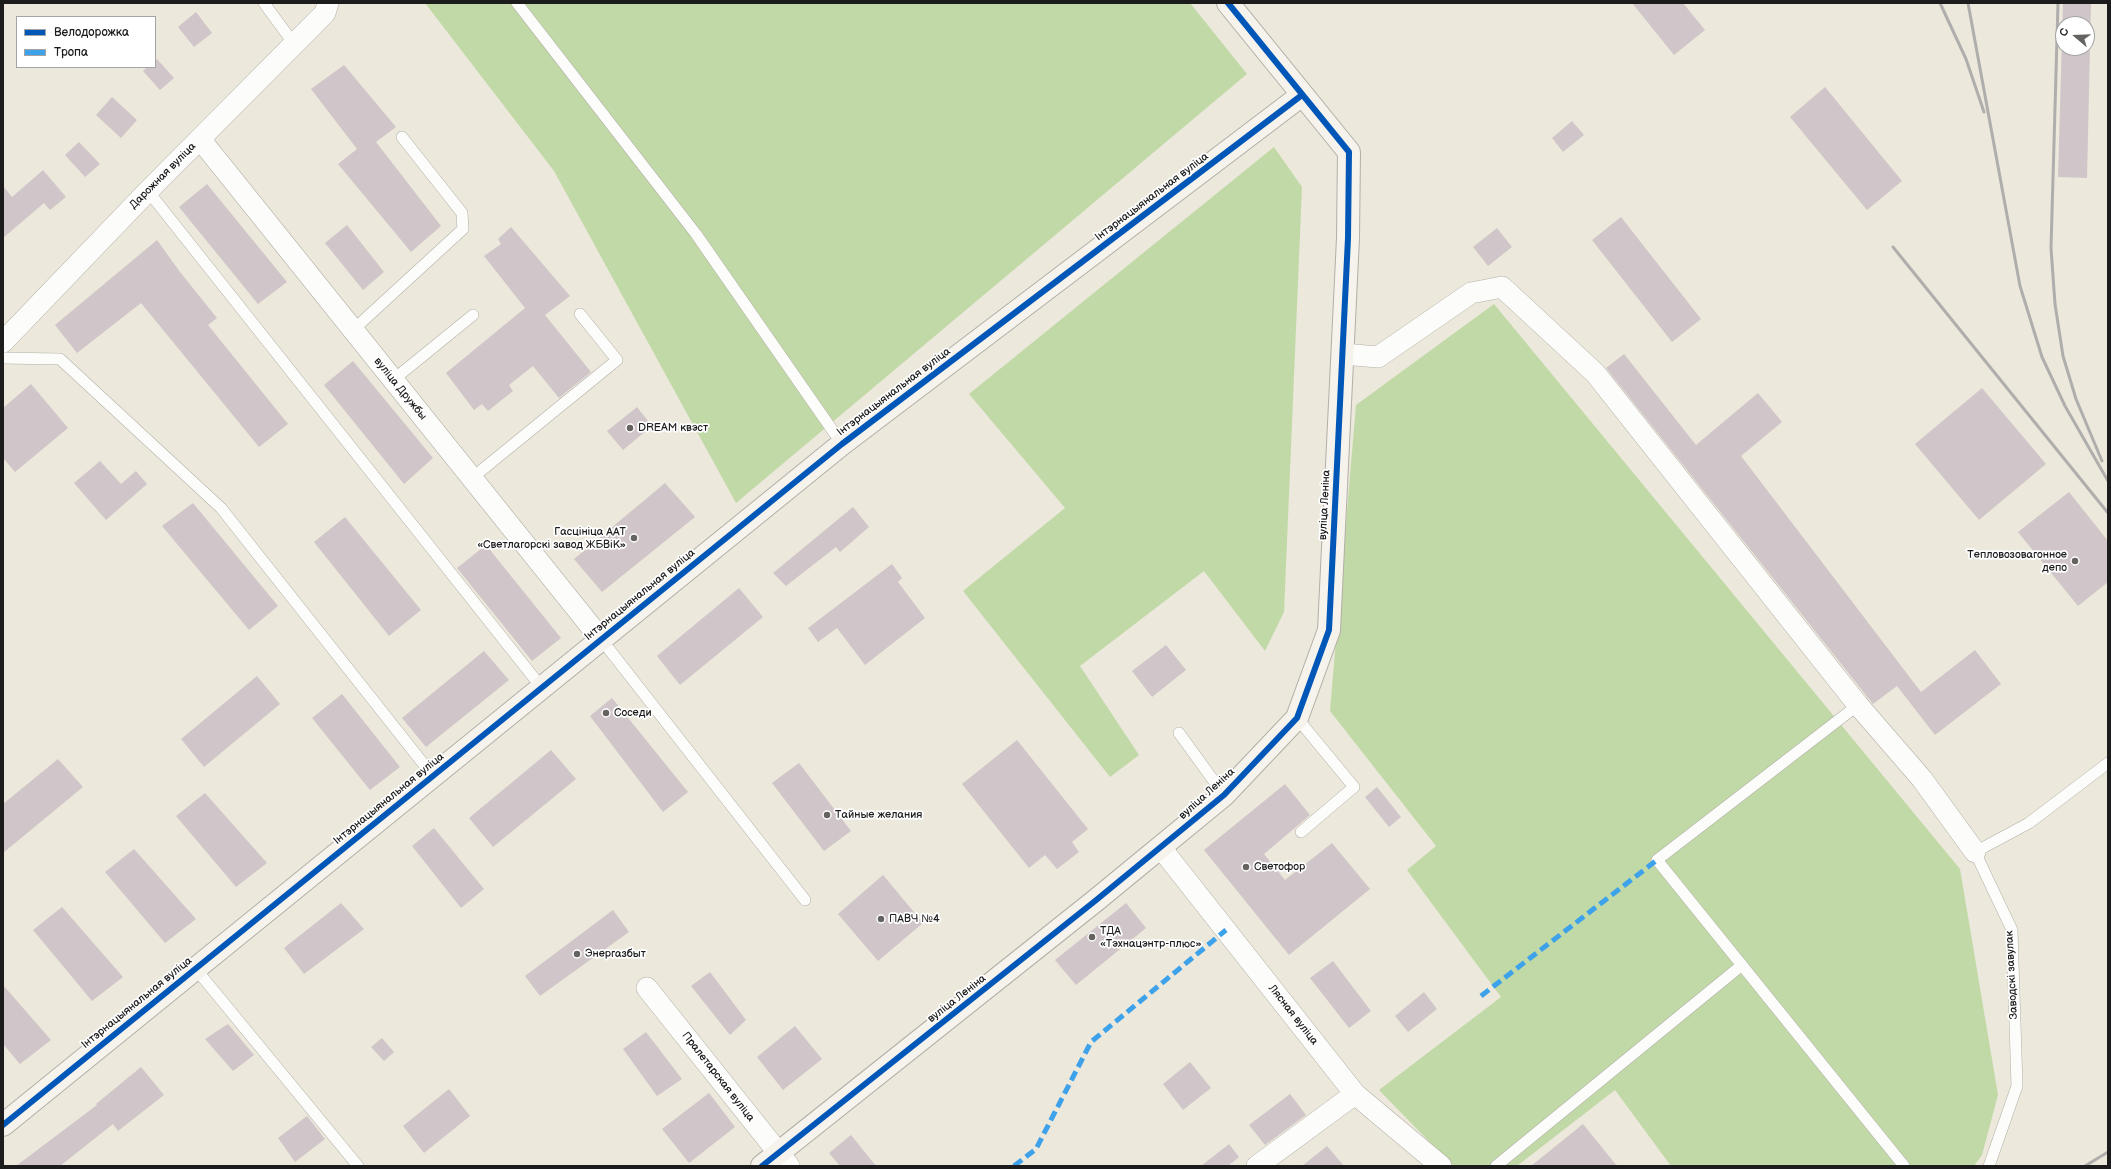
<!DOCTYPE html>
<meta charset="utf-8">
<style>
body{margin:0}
#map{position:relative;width:2111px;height:1169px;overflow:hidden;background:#ece8db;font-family:"Balsamiq Sans",sans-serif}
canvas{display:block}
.frame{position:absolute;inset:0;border:4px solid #1c1c1c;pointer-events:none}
.legend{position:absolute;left:16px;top:16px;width:140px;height:52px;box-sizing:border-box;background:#fff;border:1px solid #a4a4a4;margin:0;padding:5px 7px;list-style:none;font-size:12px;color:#1c1c1c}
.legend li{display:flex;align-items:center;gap:8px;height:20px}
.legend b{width:20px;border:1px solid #a4a4a4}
.north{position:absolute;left:2055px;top:16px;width:40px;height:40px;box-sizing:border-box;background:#fff;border:1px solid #a4a4a4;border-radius:50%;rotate:289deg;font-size:11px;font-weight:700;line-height:16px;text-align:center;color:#1c1c1c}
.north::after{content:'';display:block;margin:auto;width:14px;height:18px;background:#65635f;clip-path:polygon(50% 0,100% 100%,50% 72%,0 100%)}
</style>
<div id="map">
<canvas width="2111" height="1169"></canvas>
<div class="frame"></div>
<ul class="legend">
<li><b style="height:5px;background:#0057b8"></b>Велодорожка</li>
<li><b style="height:5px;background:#3da2ea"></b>Тропа</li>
</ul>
<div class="north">С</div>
</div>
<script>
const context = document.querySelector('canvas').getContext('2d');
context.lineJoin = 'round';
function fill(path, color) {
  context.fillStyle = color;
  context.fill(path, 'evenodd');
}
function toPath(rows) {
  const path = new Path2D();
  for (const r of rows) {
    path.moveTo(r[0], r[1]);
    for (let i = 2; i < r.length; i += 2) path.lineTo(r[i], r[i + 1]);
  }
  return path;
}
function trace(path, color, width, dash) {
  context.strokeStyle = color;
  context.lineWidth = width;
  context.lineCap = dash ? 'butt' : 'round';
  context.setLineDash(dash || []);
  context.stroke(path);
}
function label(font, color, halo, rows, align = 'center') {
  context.font = font + ' "Balsamiq Sans",sans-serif';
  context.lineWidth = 3.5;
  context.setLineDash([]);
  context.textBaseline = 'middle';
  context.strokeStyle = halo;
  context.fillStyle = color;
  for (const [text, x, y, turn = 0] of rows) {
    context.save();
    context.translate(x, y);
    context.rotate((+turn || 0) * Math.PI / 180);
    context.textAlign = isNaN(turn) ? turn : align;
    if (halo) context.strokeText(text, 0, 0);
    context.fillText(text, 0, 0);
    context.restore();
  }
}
fill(toPath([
 [425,3,1190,3,1247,74,736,503,554,171],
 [1274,147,1302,187,1284,612,1265,651,1204,571,1080,666,1139,755,1110,777,963,591,1065,508,969,394],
 [1494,304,1960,869,1998,1095,1982,1155,1974,1166,1671,1166,1615,1090,1517,1166,1453,1166,1379,1090,1501,997,1407,870,1436,846,1330,711,1356,405]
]), '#c1d9a7');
fill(toPath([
 [1632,3,1683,3,1705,30,1674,55],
 [2063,3,2091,3,2087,178,2058,177],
 [2063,24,2087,24,2087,48,2063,48],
 [196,12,212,33,194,47,178,27],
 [157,59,174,78,160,90,143,71,147,67,155,67,155,60],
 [344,65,396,127,376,142,441,226,411,252,338,164,357,149,311,89],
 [1825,87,1902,181,1867,210,1790,117],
 [112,97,137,120,121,138,96,115],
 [1572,121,1584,135,1563,152,1552,138],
 [79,142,100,164,85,177,65,155],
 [43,170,66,197,50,210,44,203,3,238,3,186,12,197],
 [207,184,287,282,258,304,179,207],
 [1621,217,1701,319,1672,342,1592,240],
 [347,225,384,272,363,290,325,243],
 [511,227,570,296,545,315,591,372,559,398,533,366,509,385,513,391,488,411,482,404,474,410,446,373,525,308,484,256,501,244,498,239],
 [1497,228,1512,247,1488,266,1473,247],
 [157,240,180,272,217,318,208,325,288,424,259,447,141,303,77,353,55,325],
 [1624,354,1696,445,1758,393,1782,422,1741,456,1921,692,1975,650,2001,684,1935,735,1897,686,1873,704,1606,368],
 [353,361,433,458,404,484,324,385],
 [31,384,68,428,15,472,3,458,3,408],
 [1982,388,2046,464,1979,520,1915,444],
 [637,407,652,426,623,450,607,431],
 [100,461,121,484,136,471,147,484,106,520,74,483],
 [665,483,695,517,602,592,574,559],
 [2069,492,2108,541,2108,582,2078,606,2018,532],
 [193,503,278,606,249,630,162,526],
 [853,507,869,527,840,552,836,547,786,586,773,573],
 [345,517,421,610,389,636,314,542],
 [486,545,561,638,532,661,457,568],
 [892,564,902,578,898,582,925,618,865,665,837,628,818,642,808,628],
 [739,588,763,617,680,685,657,656],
 [1166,645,1186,670,1152,697,1132,671],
 [484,651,509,680,426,747,402,718],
 [257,676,280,704,204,767,181,739],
 [342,694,400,767,370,790,312,718],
 [612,698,688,792,663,812,590,716],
 [1017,740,1088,829,1072,842,1079,852,1057,869,1045,855,1029,868,962,784],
 [551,750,576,779,493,847,469,818],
 [58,759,83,787,3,853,3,804],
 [799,763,851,831,824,851,772,783],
 [1285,784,1310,815,1264,854,1285,880,1332,843,1370,889,1289,955,1204,850],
 [1377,787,1401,817,1389,827,1365,797],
 [205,793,267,863,236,887,176,816],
 [434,828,484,889,461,908,412,846],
 [134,849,196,919,165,943,105,872],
 [883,875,923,923,878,961,838,914],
 [341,903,364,929,304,974,284,948],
 [1126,903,1146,928,1076,985,1055,960],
 [62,907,123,977,92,1001,33,930],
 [613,910,629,932,540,996,525,976],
 [1333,961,1371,1011,1349,1028,1310,978],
 [710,972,746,1020,730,1035,691,986],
 [3,985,51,1040,20,1064,3,1044],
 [1424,992,1437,1009,1408,1032,1395,1016],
 [228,1024,254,1055,233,1071,205,1039],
 [795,1026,822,1059,783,1090,757,1057],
 [646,1032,682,1079,657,1096,623,1049],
 [382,1038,394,1052,384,1061,371,1047],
 [1190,1062,1211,1088,1183,1110,1163,1084],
 [141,1067,164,1095,118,1131,113,1124,60,1166,16,1166,97,1105,96,1104],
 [449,1089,470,1116,424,1153,403,1126],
 [709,1093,735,1127,689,1163,662,1129],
 [1290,1094,1306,1115,1265,1145,1249,1125],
 [307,1116,325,1139,295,1162,278,1138],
 [1583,1124,1617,1166,1531,1166],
 [851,1135,876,1166,840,1166,829,1153],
 [1229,1144,1239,1157,1228,1166,1201,1166],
 [1327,1146,1344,1166,1302,1166]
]), '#d0c5c8');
const lane = toPath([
 [264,3,294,44],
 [517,3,696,234,842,444],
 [148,191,542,688],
 [353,330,463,229,462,213,402,137],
 [3,358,60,359,221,508,433,776],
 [393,380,473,315],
 [472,478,617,360,580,314],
 [601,639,805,900],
 [1858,705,1657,860,1904,1166],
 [1297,718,1354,787,1301,832],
 [1179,733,1224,795],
 [195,968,358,1166],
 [1496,1166,1742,965],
 [1989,1166,2017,1086,2012,930,1975,852,2029,823,2108,763]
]);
const street = toPath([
 [200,139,601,639],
 [3,342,148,191,325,13,328,3],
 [1343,354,1378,357,1471,293,1502,287,1595,373,1858,705,1922,779,1975,852],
 [1161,848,1355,1094,1441,1166],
 [647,988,789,1166],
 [1257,1166,1355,1094]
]);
const secondary = toPath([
 [3,1125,842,444,1302,95],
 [762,1166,1095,901,1224,795,1297,718,1329,630,1348,238,1349,152,1228,3]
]);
trace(lane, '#b2afa7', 12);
trace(street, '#b2afa7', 22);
trace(secondary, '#b2afa7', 24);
trace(lane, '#fcfcfa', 11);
trace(street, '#fcfcfa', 21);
trace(secondary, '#f6f2ec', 22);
trace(toPath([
 [1940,3,1966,59,1984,112],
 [1968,3,2020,286,2042,357,2065,406,2108,481],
 [2058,3,2051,248,2055,304,2063,356,2076,399,2102,461],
 [1893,247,2108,513],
 [2085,1166,2108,1152]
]), '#afaeac', 3);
trace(toPath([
 [1481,996,1657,860],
 [1014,1166,1036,1149,1091,1042,1226,930]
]), '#3da2ea', 5, [10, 5]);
trace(toPath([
 [3,1125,842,444,1302,95],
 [762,1166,1095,901,1224,795,1297,718,1329,630,1348,238,1349,152,1228,3]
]), '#0057b8', 6);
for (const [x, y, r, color] of [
 [630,428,4,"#65635f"],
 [634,538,4,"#65635f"],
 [2075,561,4,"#65635f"],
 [606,713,4,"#65635f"],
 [827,815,4,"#65635f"],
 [1246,867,4,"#65635f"],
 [881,919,4,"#65635f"],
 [1092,937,4,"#65635f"],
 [577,954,4,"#65635f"]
]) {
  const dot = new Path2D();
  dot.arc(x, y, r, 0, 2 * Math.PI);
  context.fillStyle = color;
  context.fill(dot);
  trace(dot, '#fff', 1.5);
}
label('11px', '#1c1c1c', '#fff', [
 ["Дарожная вуліца",163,176,-45],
 ["Інтэрнацыянальная вуліца",1152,197,-37],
 ["вуліца Дружбы",400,389,51],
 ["Інтэрнацыянальная вуліца",894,392,-37],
 ["вуліца Леніна",1325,505,-87],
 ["Інтэрнацыянальная вуліца",640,595,-39],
 ["вуліца Леніна",1207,794,-42],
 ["Інтэрнацыянальная вуліца",389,799,-39],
 ["Заводскі завулак",2012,975,-93],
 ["вуліца Леніна",957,999,-38],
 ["Інтэрнацыянальная вуліца",137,1003,-39],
 ["Лясная вуліца",1293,1015,52],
 ["Пралетарская вуліца",718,1077,52]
]);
label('11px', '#1c1c1c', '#fff', [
 ["DREAM квэст",638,428],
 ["Гасцініца ААТ",626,532,"right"],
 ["«Светлагорскі завод ЖБВіК»",626,545,"right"],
 ["Тепловозовагонное",2067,555,"right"],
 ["депо",2067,568,"right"],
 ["Соседи",614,713],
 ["Тайные желания",835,815],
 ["Светофор",1254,867],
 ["ПАВЧ №4",889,919],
 ["ТДА",1100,931],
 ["«Тэхнацэнтр-плюс»",1100,944],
 ["Энергазбыт",585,954]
], 'left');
</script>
